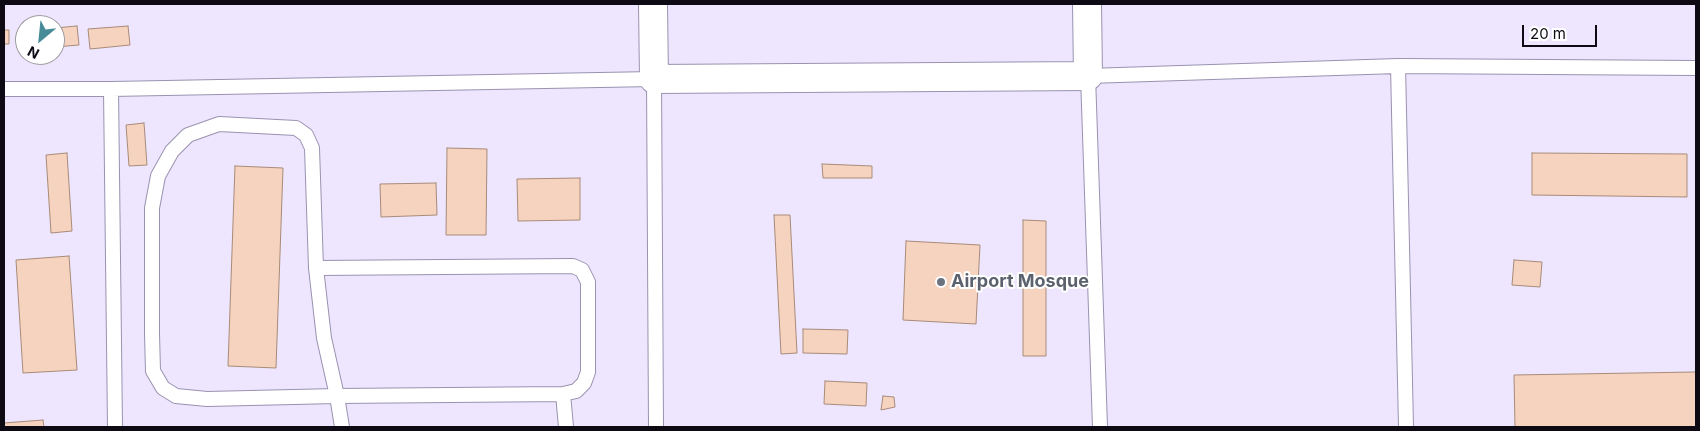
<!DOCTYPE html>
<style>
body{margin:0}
#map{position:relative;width:1700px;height:431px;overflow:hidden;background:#f2effc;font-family:Inter,sans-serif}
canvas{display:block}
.frame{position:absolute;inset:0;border:5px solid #0d0a14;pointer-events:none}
.north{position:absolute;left:15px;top:15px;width:50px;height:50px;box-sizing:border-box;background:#fff;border:1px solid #9e9da1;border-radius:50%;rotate:208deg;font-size:14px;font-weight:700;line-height:20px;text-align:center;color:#0d0a14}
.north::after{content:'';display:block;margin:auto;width:18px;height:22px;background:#478b99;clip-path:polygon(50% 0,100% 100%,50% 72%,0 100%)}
.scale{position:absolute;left:1522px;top:25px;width:75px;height:22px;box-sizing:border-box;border:2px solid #0d0a14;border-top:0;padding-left:6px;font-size:15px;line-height:18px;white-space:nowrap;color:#0d0a14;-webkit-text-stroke:4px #fff;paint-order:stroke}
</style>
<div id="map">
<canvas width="1700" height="431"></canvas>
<div class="frame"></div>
<div class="north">N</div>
<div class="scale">20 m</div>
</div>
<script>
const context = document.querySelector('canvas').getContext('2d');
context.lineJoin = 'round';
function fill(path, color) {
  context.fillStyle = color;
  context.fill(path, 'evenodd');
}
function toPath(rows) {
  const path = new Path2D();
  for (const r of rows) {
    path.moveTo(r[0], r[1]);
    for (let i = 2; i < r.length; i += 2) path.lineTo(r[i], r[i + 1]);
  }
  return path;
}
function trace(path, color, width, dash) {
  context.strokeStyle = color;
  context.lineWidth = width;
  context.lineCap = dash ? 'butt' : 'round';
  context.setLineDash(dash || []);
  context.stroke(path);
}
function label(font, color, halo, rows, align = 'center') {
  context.font = font + ' Inter,sans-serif';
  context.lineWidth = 4;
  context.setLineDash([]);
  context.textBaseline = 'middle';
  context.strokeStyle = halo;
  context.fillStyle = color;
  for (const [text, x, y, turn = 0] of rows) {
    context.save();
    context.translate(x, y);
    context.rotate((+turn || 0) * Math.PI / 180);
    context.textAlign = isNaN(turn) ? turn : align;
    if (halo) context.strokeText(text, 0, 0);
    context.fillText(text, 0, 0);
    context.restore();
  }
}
fill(toPath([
 [4,4,1696,4,1696,427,4,427],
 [25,25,55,25,55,55,25,55]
]), '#ede6fe');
const building = toPath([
 [77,26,79,45,55,47,55,28,77,26],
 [128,26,130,45,90,49,88,29,128,26],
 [4,30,9,30,9,44,4,44,4,30],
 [144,123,147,165,129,166,126,125,144,123],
 [447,148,487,149,486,235,446,235,447,148],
 [67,153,72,231,51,233,46,155,67,153],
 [1532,153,1687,154,1687,197,1532,195,1532,153],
 [822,164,872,166,872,178,823,178,822,164],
 [235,166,283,168,276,368,228,366,235,166],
 [580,178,580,220,518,221,517,179,580,178],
 [436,183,437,215,381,217,380,184,436,183],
 [774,215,790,215,797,353,781,354,774,215],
 [1023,220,1046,221,1046,356,1023,356,1023,220],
 [906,241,980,245,976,324,903,320,906,241],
 [69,256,77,370,23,373,16,260,69,256],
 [1514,260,1542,262,1540,287,1512,285,1514,260],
 [803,329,848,330,847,354,803,353,803,329],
 [1696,372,1696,427,1515,427,1514,375,1696,372],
 [825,381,867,383,866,406,824,404,825,381],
 [883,396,894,397,895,407,881,410,883,396],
 [43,420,44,427,4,427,4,423,43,420]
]);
fill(building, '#f6d3bf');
trace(building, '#a98b79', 1);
const lane = toPath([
 [1398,66,1406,427],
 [4,89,111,89,654,79,656,427],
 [111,89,115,427],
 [316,268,312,148,306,135,296,128,219,124,188,135,172,151,158,176,152,208,152,334,153,371,163,388,176,396,207,399,337,396,563,394,576,391,584,383,588,372,588,282,582,270,573,266,316,268,324,338,337,396,342,427],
 [563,394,566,427],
 [1100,427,1088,76,1398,66,1696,68]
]);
const secondary = toPath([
 [653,4,654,79,1088,76,1087,4]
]);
trace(lane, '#9a92b0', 16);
trace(secondary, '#9a92b0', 30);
trace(lane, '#fff', 14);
trace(secondary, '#fff', 28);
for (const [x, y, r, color] of [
 [941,282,5,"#6b7280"]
]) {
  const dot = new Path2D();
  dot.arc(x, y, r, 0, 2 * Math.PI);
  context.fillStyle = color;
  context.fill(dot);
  trace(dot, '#fff', 2);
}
label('bold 18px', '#5b616d', '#fff', [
 ["Airport Mosque",951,282]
], 'left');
</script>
